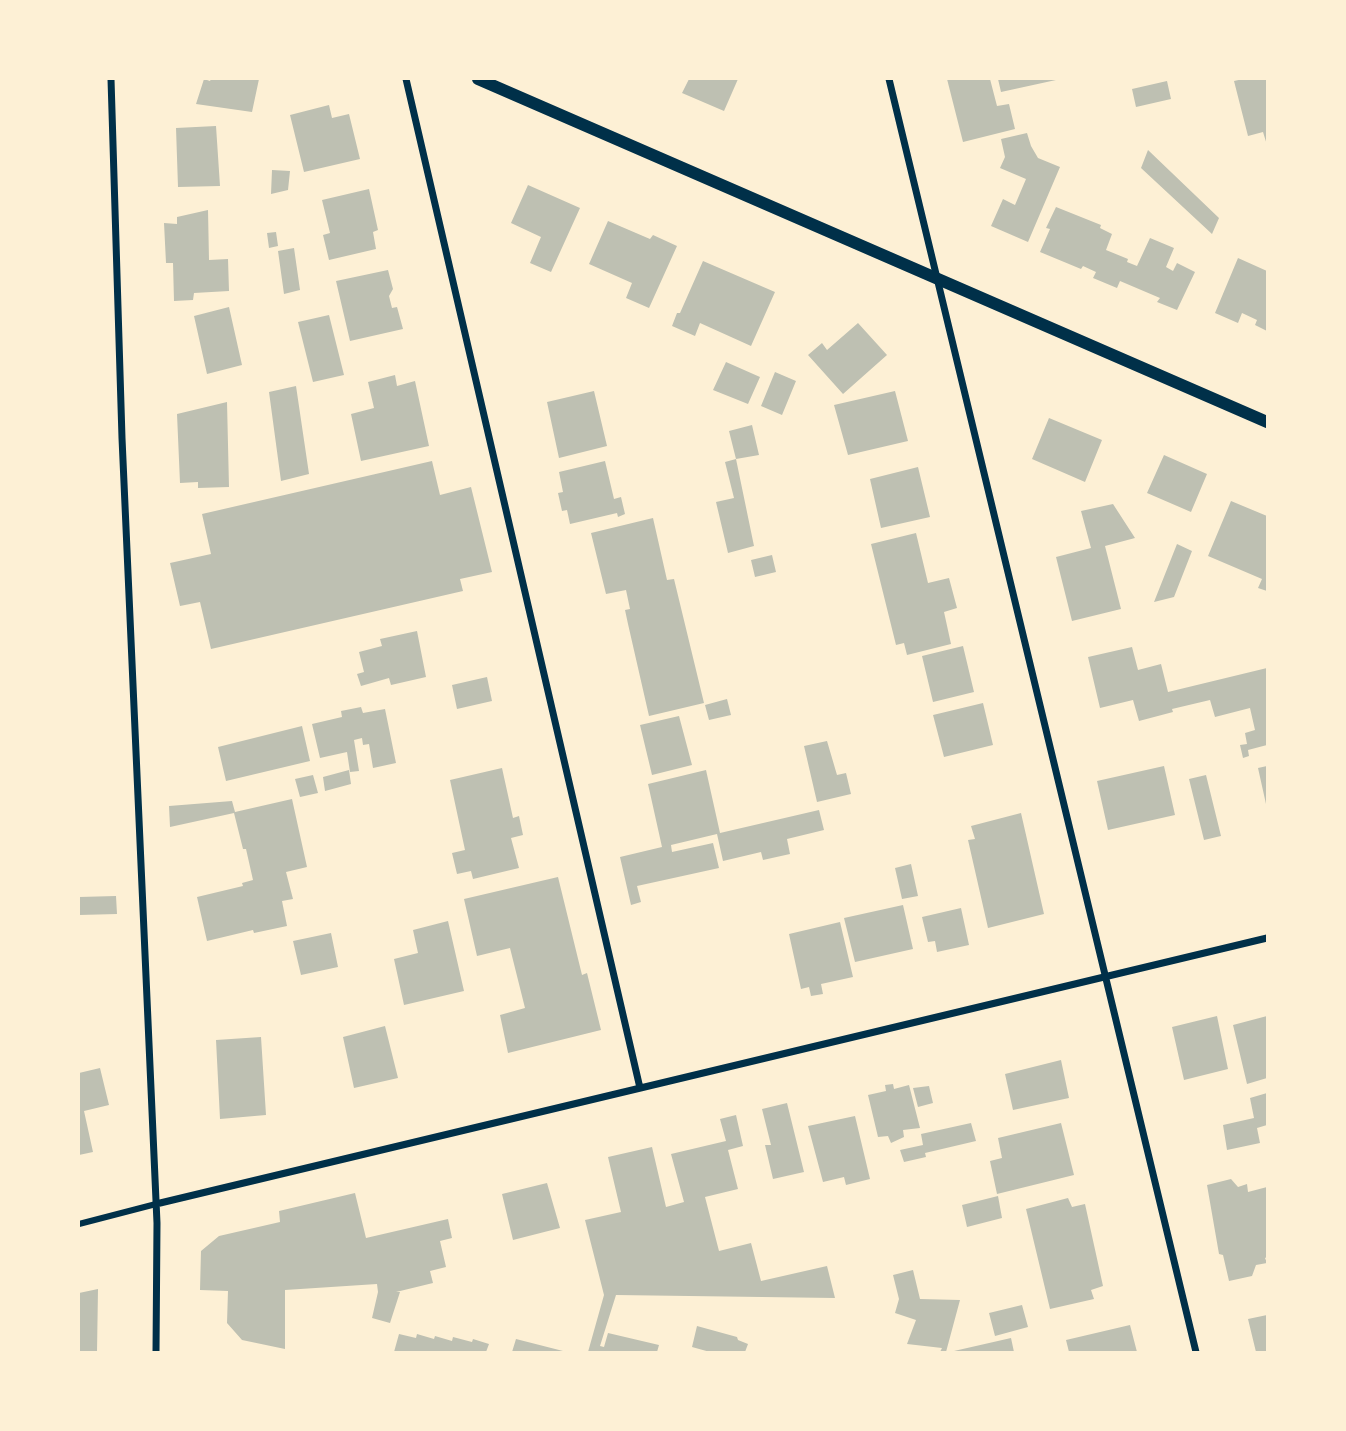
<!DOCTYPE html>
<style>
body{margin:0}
#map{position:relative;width:1346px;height:1431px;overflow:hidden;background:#fdf0d5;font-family:"Golos Text",sans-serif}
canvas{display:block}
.frame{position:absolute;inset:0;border:80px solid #fdf0d5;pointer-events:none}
</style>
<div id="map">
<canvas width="1346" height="1431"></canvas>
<div class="frame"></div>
</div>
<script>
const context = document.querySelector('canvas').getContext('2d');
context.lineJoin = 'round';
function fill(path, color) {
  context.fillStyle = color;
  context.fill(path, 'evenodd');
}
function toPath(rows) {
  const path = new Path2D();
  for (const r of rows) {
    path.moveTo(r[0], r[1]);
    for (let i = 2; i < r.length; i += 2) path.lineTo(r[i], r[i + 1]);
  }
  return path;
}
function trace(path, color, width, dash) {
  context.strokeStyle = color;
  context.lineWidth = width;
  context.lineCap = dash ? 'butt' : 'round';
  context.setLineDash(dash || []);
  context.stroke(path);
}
fill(toPath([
 [204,79,210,81,211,79,259,79,252,112,196,104],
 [689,79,738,79,724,111,682,93],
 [947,79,990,79,997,106,1009,104,1015,129,963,142],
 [998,79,1056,79,1056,80,1001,92],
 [1243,79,1267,79,1267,145,1263,132,1248,136,1234,81],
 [1167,81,1171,99,1136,107,1132,89],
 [329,105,332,118,349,114,360,159,304,172,290,115],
 [216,126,220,186,178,187,176,128],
 [1027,133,1031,146,1038,158,1060,167,1028,242,991,226,1003,199,1015,205,1026,179,1000,168,1005,157,1001,139],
 [1148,150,1219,218,1212,234,1141,168],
 [272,170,290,171,288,190,271,194],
 [528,185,580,208,551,272,530,263,541,237,511,223],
 [369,189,378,230,373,232,376,249,329,260,323,235,330,233,322,200],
 [1056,207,1101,225,1100,228,1112,234,1106,250,1128,259,1127,262,1137,266,1150,238,1174,248,1166,267,1173,271,1177,263,1195,272,1177,310,1157,302,1160,298,1120,281,1117,288,1093,278,1096,272,1083,266,1081,269,1040,252,1050,229,1046,228],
 [208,210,209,260,228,259,229,291,194,293,193,300,174,301,173,263,166,263,164,223,177,224,177,217],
 [608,221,650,239,653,235,677,246,649,308,626,298,632,283,589,264],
 [276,232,278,246,269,248,267,233],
 [294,248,300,290,284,294,278,251],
 [1238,258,1267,271,1267,331,1255,325,1257,320,1242,313,1238,323,1215,313],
 [703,261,775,292,751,346,700,323,695,336,672,326,677,313,680,313],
 [388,270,393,289,389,296,392,308,397,307,403,329,350,341,336,281],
 [229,307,242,365,207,374,194,316],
 [329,315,344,375,313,382,298,322],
 [858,323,887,355,843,394,808,355,822,343,827,350],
 [726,362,760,377,748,404,713,390],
 [775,372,796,381,782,415,761,406],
 [395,375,397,386,415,381,429,446,361,461,351,414,374,408,368,382],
 [296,386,309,474,281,481,269,392],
 [594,391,607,446,559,458,547,402],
 [895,391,908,441,848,455,834,405],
 [227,402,229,487,198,488,198,482,180,483,177,414],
 [1049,418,1102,440,1085,482,1032,459],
 [752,425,759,455,736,459,729,431],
 [1164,455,1207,474,1191,512,1147,493],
 [736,459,754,546,728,553,716,502,734,498,725,462],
 [432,461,440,495,471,487,492,572,460,579,463,591,211,649,200,602,180,606,170,563,211,554,202,514],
 [605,461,614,499,621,497,625,514,618,517,617,513,570,524,567,510,562,511,558,493,563,492,559,472],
 [918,467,930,517,881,528,870,479],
 [1231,501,1267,516,1267,591,1258,588,1262,579,1208,556],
 [1113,504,1135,538,1105,546,1121,609,1072,621,1056,557,1091,548,1081,511],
 [653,518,667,580,674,579,704,703,649,716,628,624,625,610,630,609,626,590,606,594,591,533],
 [916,533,928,583,949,578,957,608,944,612,951,644,907,655,904,643,896,645,871,544],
 [1177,544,1192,551,1174,597,1154,602],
 [772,555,776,572,755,577,751,560],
 [417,631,426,677,391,685,389,678,361,686,357,674,364,672,359,652,382,646,380,639],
 [963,646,974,692,933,702,922,656],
 [1132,647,1138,670,1161,664,1168,692,1267,668,1267,745,1248,750,1249,756,1243,758,1240,745,1247,744,1245,733,1255,730,1250,708,1215,717,1210,700,1172,709,1173,712,1139,721,1133,700,1100,708,1088,657],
 [487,677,492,701,457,709,452,685],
 [727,699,731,715,709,720,705,705],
 [983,703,993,745,944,757,933,715],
 [361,707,363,713,385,709,396,763,373,768,369,744,363,745,362,738,354,740,359,771,350,772,347,752,320,758,312,724,342,717,341,711],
 [679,716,692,765,652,775,640,725],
 [302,726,310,761,226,781,218,747],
 [827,741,837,775,846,773,851,794,817,802,804,746],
 [1164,766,1175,815,1108,830,1097,781],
 [1267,766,1267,804,1266,804,1258,768],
 [502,768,513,818,519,816,523,835,511,838,519,868,473,879,471,871,457,874,452,853,465,850,450,780],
 [349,770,351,784,325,791,323,777],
 [706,770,720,833,819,810,824,830,787,839,790,854,763,860,761,852,723,861,717,834,671,845,672,852,713,843,719,868,637,886,641,902,631,905,620,857,662,847,648,784],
 [313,775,318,793,300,797,295,779],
 [1206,775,1221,836,1204,840,1189,779],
 [292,799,307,867,286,872,293,899,282,901,287,926,254,933,253,930,207,941,197,897,243,886,242,883,253,880,246,849,243,849,234,813,170,827,169,806,232,801,235,812],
 [1021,813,1044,914,988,928,968,840,975,839,971,826],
 [911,864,918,896,902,899,895,868],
 [558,877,582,975,587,973,601,1030,508,1053,500,1015,525,1008,510,948,477,956,464,899],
 [116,896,117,914,79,915,79,897],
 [903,905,913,949,855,962,844,918],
 [961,908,969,945,937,952,935,941,928,942,922,917],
 [448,921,464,991,404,1005,394,959,418,953,413,930],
 [840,922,853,977,821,984,823,994,811,996,809,987,801,989,789,934],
 [331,933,338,967,301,975,293,941],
 [1217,1016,1228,1069,1184,1080,1172,1027],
 [1267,1016,1267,1078,1247,1084,1233,1025],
 [385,1026,398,1078,354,1088,343,1037],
 [261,1037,266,1115,220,1119,216,1040],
 [1061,1060,1069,1098,1013,1110,1005,1074],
 [100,1068,109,1105,84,1111,93,1152,79,1155,79,1073],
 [893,1084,894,1089,909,1085,920,1128,903,1130,904,1137,891,1143,888,1136,878,1137,868,1095,886,1091,885,1085],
 [929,1086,933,1103,918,1107,913,1088],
 [1267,1093,1267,1125,1257,1128,1260,1143,1227,1150,1223,1125,1254,1118,1250,1098],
 [787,1103,804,1172,773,1179,765,1145,771,1145,762,1109],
 [736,1115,743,1146,728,1150,738,1189,705,1197,719,1251,751,1243,761,1281,827,1266,835,1298,616,1295,600,1346,604,1347,608,1333,659,1345,657,1352,588,1352,604,1295,585,1220,621,1212,608,1157,652,1147,666,1207,684,1202,671,1154,726,1141,720,1119],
 [855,1116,870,1179,846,1185,844,1177,823,1182,808,1126],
 [971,1123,976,1141,925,1153,926,1157,904,1162,900,1150,923,1145,921,1134],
 [1061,1123,1074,1175,997,1194,990,1161,1002,1158,998,1138],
 [1231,1179,1238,1187,1247,1184,1248,1192,1267,1187,1267,1257,1265,1258,1267,1263,1256,1265,1252,1276,1229,1281,1223,1255,1219,1254,1207,1185],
 [547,1183,560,1228,513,1240,502,1194],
 [355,1193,366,1238,448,1219,452,1238,440,1241,446,1267,430,1271,433,1283,396,1292,400,1292,390,1323,372,1318,378,1292,377,1284,285,1290,285,1349,242,1340,227,1323,228,1291,200,1290,201,1251,219,1236,280,1222,279,1211],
 [998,1196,1002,1218,967,1227,962,1205],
 [1068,1198,1072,1207,1085,1204,1103,1286,1091,1290,1094,1299,1050,1309,1026,1209],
 [913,1270,920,1299,960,1300,946,1352,940,1352,942,1348,907,1344,916,1320,895,1313,899,1299,893,1275],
 [98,1289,97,1352,79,1352,79,1293],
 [1022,1305,1028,1327,995,1336,989,1313],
 [1267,1315,1267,1352,1256,1352,1248,1319],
 [1130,1325,1137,1352,1069,1352,1066,1340],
 [697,1326,737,1337,738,1340,748,1344,745,1352,710,1352,692,1347],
 [399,1334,416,1338,417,1334,434,1339,435,1336,452,1341,453,1337,472,1342,473,1339,489,1344,486,1352,394,1352],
 [1011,1338,1014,1352,954,1352,954,1351],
 [516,1339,563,1351,563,1352,512,1352]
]), '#bec0b2');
trace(toPath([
 [79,1224,156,1204]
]), '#003049', 6);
trace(toPath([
 [111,79,122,438,157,1223,156,1352],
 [406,79,640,1088],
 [889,79,1196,1352],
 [156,1204,1267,938]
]), '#003049', 7);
trace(toPath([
 [478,79,1267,422]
]), '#003049', 12);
</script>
